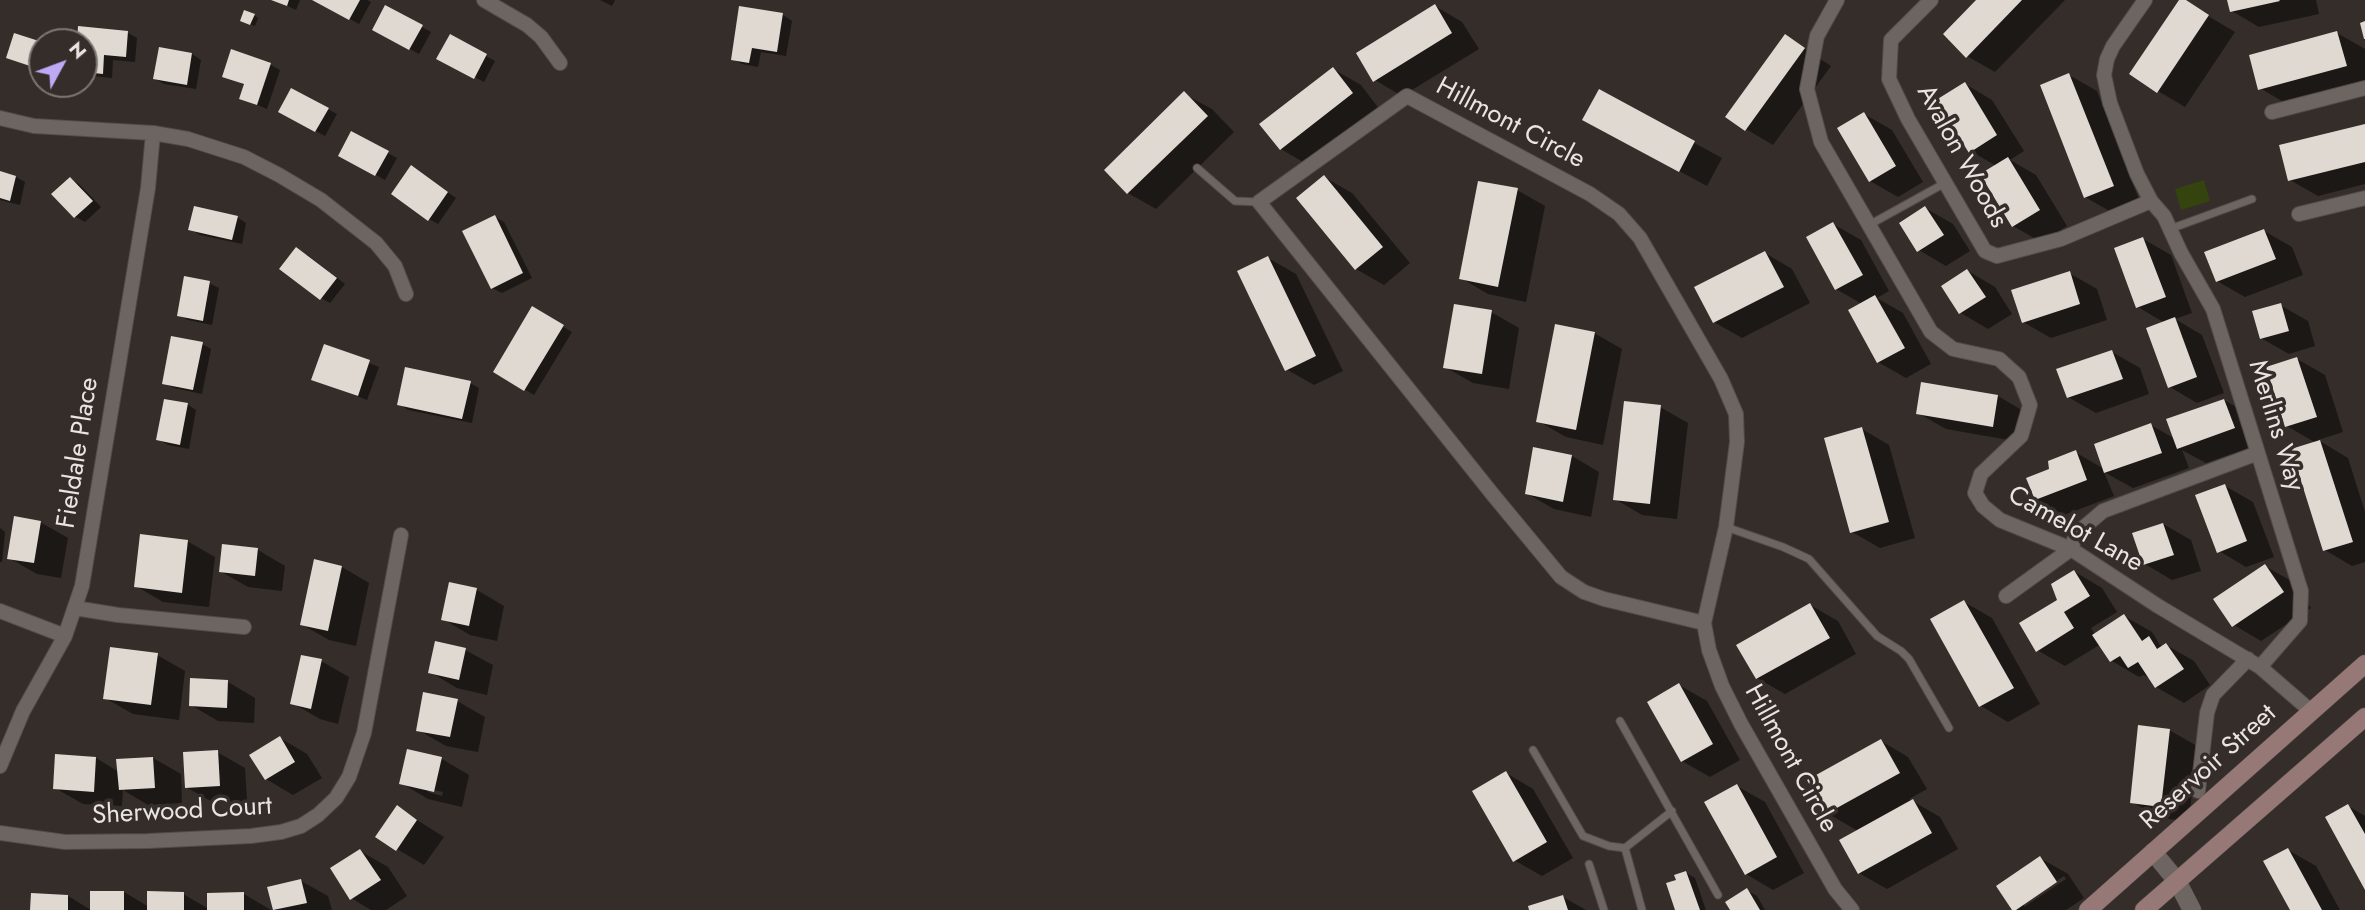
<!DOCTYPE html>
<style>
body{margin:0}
#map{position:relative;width:2365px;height:910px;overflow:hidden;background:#342d2a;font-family:Jost,sans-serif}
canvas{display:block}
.north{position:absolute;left:28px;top:28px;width:70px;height:70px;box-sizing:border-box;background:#342d2a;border:2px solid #7d7774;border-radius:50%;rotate:49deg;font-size:19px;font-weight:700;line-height:28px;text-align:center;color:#eae5e3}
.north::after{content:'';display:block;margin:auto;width:24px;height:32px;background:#bea9f4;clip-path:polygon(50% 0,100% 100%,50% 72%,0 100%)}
</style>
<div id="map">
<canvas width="2365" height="910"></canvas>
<div class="north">N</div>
</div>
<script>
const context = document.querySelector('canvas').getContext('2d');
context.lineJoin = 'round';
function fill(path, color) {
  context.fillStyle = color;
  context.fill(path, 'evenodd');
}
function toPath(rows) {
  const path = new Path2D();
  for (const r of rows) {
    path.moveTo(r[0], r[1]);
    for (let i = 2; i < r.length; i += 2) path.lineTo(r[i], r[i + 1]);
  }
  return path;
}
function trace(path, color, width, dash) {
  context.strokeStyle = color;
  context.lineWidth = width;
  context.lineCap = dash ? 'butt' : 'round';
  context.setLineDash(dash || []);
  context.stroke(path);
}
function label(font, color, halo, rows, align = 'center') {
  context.font = font + ' Jost,sans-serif';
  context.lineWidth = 7;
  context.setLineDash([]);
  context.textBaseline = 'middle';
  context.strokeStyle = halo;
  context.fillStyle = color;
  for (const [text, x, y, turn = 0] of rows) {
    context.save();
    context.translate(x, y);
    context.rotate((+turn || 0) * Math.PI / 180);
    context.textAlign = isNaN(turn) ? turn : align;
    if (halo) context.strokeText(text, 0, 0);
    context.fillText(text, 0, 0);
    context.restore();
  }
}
fill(toPath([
 [2204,180,2210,201,2181,210,2175,189]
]), '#35440f');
fill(toPath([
 [275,0,300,0,296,10],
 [316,0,367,0,371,2,359,24],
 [600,0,615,0,612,6],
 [1979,0,2065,0,1995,72,1967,56],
 [2181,0,2235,32,2185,107,2158,91],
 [2229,0,2316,0,2319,14,2259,27,2232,11],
 [1435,6,1462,22,1479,49,1402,96,1375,80],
 [386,8,431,32,419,54,374,29],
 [741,8,783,15,792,21,786,56,761,52,758,67,742,64,733,59],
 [254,15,258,18,255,26,246,23],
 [128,33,137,38,135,62,113,60,112,78,84,75,84,42,79,42],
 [2337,33,2365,49,2365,83,2287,104,2260,88],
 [450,36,495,61,484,82,439,58],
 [1786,36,1831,66,1773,145,1746,129],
 [160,49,192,54,201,60,196,89,164,84,155,79],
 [232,52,271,65,280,70,267,109,241,98,245,85,224,76],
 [1333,69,1361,85,1380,110,1308,165,1281,149],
 [2069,75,2097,91,2140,202,2113,213,2085,197],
 [1965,84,1992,100,2024,151,2010,160,2036,175,2067,226,2041,242,2013,226,1996,166,1971,151],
 [292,90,337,114,325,136,280,112],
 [1600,92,1722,158,1707,186,1612,135],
 [1184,94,1212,109,1234,132,1156,209,1128,193],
 [1864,114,1892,130,1923,182,1898,197,1870,181],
 [2365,125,2365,184,2318,196,2290,180],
 [352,134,397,158,385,180,341,155],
 [0,173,16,177,25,182,20,205,0,200],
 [420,173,456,198,438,224,429,219],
 [1324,177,1352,193,1410,263,1384,285,1356,269],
 [70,179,79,184,101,207,85,222,76,217,54,194],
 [1517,190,1545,206,1526,302,1488,294,1461,278],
 [1925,208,1953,224,1970,251,1946,266,1919,250],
 [237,217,246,223,242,244,200,235,190,229],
 [495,217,504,222,532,278,502,293,492,288],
 [1833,224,1861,240,1889,291,1877,298,1903,313,1931,364,1906,378,1878,362,1862,304,1836,289],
 [2264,231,2292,247,2303,275,2245,297,2217,281],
 [2143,239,2171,255,2192,313,2175,319,2202,335,2224,393,2197,403,2170,387,2165,323,2138,307],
 [1765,253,1792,269,1810,303,1742,338,1714,322],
 [306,254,345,284,330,303,321,298],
 [1268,258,1296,274,1343,371,1314,385,1286,369],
 [1968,271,1995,287,2012,314,1988,329,1961,313,1943,286],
 [2069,273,2097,289,2107,320,2051,338,2023,322],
 [209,283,219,288,212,325,188,320,179,315],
 [2280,305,2308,321,2315,346,2289,354,2261,338],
 [533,309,572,332,534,395,495,371],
 [1491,312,1519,328,1509,389,1473,383,1445,367],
 [1594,333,1622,349,1603,445,1566,437,1538,421],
 [202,344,211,349,202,394,174,388,164,383],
 [325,346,379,367,367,400,313,379],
 [2112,352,2140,368,2149,394,2096,413,2068,397],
 [2297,359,2325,375,2343,432,2318,440,2348,458,2365,512,2365,562,2352,566,2325,550,2316,443,2287,426],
 [470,383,479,388,472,423,408,410,399,404],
 [1998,396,2025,412,2020,442,1946,429,1918,413],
 [2224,400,2252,416,2261,444,2206,463,2182,450,2189,468,2133,488,2104,472,2114,496,2064,515,2036,499,2050,470,2075,452,2104,469,2151,425,2175,439],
 [187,404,196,410,189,449,168,445,158,439],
 [1660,407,1688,423,1677,519,1642,515,1615,499],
 [1862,429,1889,445,1915,538,1880,548,1852,532],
 [1572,456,1599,472,1591,517,1554,509,1526,493],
 [2225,486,2253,502,2274,557,2246,567,2219,551],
 [40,522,68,538,61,578,37,574,9,558],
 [2163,524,2191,540,2201,571,2172,580,2145,564],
 [0,528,5,532,2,562,0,562],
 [187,541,215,557,209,607,163,602,136,586],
 [258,550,285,566,282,591,248,587,220,571],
 [2265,566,2293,582,2311,608,2261,641,2234,625],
 [342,567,369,583,356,646,329,640,301,624],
 [2075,572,2102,588,2117,612,2091,628,2095,635,2124,616,2152,632,2160,645,2163,647,2166,645,2194,661,2210,685,2184,703,2156,687,2152,680,2144,675,2139,677,2112,661,2101,644,2065,666,2037,650,2059,601],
 [450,584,477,590,504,606,497,641,470,635,443,619],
 [1964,602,1992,618,2040,704,2008,722,1981,706],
 [1810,605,1838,621,1856,654,1785,694,1757,678],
 [465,650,493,665,487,695,457,688,430,672],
 [157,655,185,671,179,720,133,714,105,698],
 [321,661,349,677,338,724,320,719,292,703],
 [228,682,255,698,254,723,218,721,191,705],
 [1679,685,1707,701,1740,760,1710,777,1682,761],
 [457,701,485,717,478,752,446,746,418,730],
 [2169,730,2197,746,2189,821,2160,818,2132,802],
 [280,738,307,754,322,778,293,795,266,779],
 [1881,741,1908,757,1927,789,1909,799,1940,817,1958,849,1887,889,1859,873,1858,831,1827,813],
 [408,751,442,759,469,775,462,807,428,799,401,783],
 [428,789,443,792,442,796,428,792],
 [217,752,245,768,247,801,214,803,186,787],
 [96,758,119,772,153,758,181,774,182,803,148,805,123,790,122,806,83,804,55,788],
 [1506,773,1533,789,1573,858,1542,876,1514,860],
 [1737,786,1765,802,1804,873,1773,890,1746,874],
 [2348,806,2365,816,2365,886],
 [398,808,444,837,424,865,397,849],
 [2288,850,2316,866,2340,910,2292,910],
 [360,851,388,867,407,896,386,910,371,910,351,898],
 [2040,858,2068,874,2084,898,2066,910,2014,910],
 [2064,876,2066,879,2024,907,2024,902],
 [1685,872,1695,878,1706,910,1677,910],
 [301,881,328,896,332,910,274,910,269,888],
 [1747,890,1757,896,1765,910,1732,910],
 [92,892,124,892,149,907,183,894,209,909,244,894,271,910,92,910],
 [68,896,91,910,32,910],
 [1563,897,1586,910,1531,910]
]), '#0007');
fill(toPath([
 [271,0,289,0,287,6],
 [312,0,360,0,349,20],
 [1976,0,2022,0,1966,58,1943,34],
 [2179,0,2186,0,2209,15,2157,93,2129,74],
 [2227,0,2279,0,2280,1,2230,12],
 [1435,4,1452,33,1373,82,1356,53],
 [385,5,423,25,409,50,372,30],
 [739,6,783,13,777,52,752,48,749,63,731,60],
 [244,10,255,14,250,25,240,21],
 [2365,21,2365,39,2364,39,2360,23],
 [78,26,128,31,126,57,104,55,103,74,84,72,84,42,77,42],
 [2337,31,2347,66,2258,90,2249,55],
 [14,33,42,42,42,70,6,58],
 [450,34,487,54,474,79,436,59],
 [1785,34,1805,48,1745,131,1725,117],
 [159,47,192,53,187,85,153,79],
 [231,49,271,63,257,105,239,99,244,84,222,77],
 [1333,67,1353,93,1280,150,1259,124],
 [2069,73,2114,186,2084,198,2040,85],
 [1965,82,1997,135,1969,153,1936,100],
 [291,88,329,108,315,132,278,112],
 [1599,89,1695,141,1679,172,1582,120],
 [1184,91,1208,116,1127,194,1104,170],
 [1864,112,1896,166,1869,182,1837,128],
 [2365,124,2365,162,2288,181,2279,145],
 [351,131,389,151,375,176,338,156],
 [2008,157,2040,210,2012,227,1980,174],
 [411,165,448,192,428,221,391,194],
 [0,171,16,176,10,201,0,198],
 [1324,175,1383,247,1355,270,1296,198],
 [70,177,93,201,74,218,51,194],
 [1478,181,1518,188,1498,287,1459,279],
 [194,206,238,216,232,240,188,230],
 [1925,206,1944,235,1917,252,1899,223],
 [495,215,523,273,491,289,462,231],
 [1833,222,1863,275,1835,290,1806,237],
 [2264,229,2276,259,2216,282,2204,252],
 [2143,237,2166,297,2136,308,2114,248],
 [296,247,337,278,320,300,279,269],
 [1765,251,1784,287,1713,323,1694,287],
 [1268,256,1316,356,1285,371,1237,271],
 [1967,269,1986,297,1959,314,1941,286],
 [2070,271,2080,304,2022,323,2011,290],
 [184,276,210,281,203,321,177,316],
 [1875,295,1905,348,1877,363,1848,310],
 [2281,303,2289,331,2260,339,2252,311],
 [1454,304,1492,310,1482,374,1443,368],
 [532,306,564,325,524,391,493,372],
 [2175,317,2197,377,2168,388,2146,328],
 [1555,324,1595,332,1576,430,1536,422],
 [171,336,203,342,193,390,162,384],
 [324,344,370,360,358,396,311,380],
 [2112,350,2123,379,2067,398,2056,369],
 [2297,357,2317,417,2285,427,2266,367],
 [405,367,471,381,462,419,397,405],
 [1921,382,1998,395,1993,427,1916,414],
 [164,399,188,403,180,445,156,440],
 [2224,399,2235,428,2177,449,2166,419],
 [1624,401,1661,405,1650,504,1613,500],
 [2151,423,2162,453,2104,473,2094,444],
 [1862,427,1889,522,1850,533,1824,438],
 [2320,440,2353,542,2323,551,2291,449],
 [1533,447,1572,455,1563,502,1525,494],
 [2076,450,2087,480,2035,500,2026,478,2049,469,2048,461],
 [2225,484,2247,541,2217,553,2195,495],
 [14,516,41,521,34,563,7,559],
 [2163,523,2174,555,2143,565,2132,533],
 [140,534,188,540,182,593,134,587],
 [222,544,258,548,255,576,219,572],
 [314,559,342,566,328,631,300,625],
 [2265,564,2284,592,2232,627,2213,599],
 [2074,570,2090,596,2064,612,2074,628,2036,652,2019,623,2057,600,2051,584],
 [449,582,477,588,469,626,441,620],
 [1964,600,2014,688,1979,707,1930,619],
 [1810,603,1830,638,1756,679,1736,645],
 [2124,614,2142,641,2149,636,2157,649,2166,643,2184,669,2155,688,2138,662,2128,668,2120,656,2110,662,2092,635],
 [435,641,466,648,459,680,428,673],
 [110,647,158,653,151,705,103,699],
 [301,655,322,659,311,709,290,704],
 [190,678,228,680,227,708,189,706],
 [1679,683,1713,744,1681,762,1647,702],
 [423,692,458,699,450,737,416,731],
 [2138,725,2170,729,2161,807,2130,803],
 [280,736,295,762,265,780,249,755],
 [1881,739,1900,773,1826,814,1807,780],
 [407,749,442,757,434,792,399,784],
 [218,750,220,786,185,788,183,752],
 [55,754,96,757,94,792,53,789],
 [153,757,155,788,119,790,116,759],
 [1506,771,1547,842,1513,862,1472,791],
 [1737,784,1777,857,1745,875,1704,802],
 [1913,799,1932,833,1858,874,1839,840],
 [2348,804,2365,834,2365,890,2325,817],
 [397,805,417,820,396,851,375,837],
 [2288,848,2322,910,2290,910,2263,861],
 [360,849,381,880,350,900,330,868],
 [2040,856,2057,882,2016,910,2012,910,1996,886],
 [1686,871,1700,910,1675,910,1666,883,1676,880,1674,875],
 [301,879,307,903,273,910,267,887],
 [1747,888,1760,910,1730,910,1725,902],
 [90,891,124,891,124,910,90,910],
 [147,891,184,892,184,910,147,910],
 [244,892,244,910,207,910,207,893],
 [31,893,68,895,68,910,30,910],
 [1563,895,1568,910,1529,910,1528,906]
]), '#dfd9d2');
const service = toPath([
 [1197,168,1235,201,1259,202],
 [1869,225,1945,183],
 [2170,229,2252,199],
 [1726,527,1783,547,1809,559,1877,636,1901,651,1909,659,1949,728],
 [1620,721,1718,895],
 [1533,750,1583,836,1609,846,1625,848],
 [1589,864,1604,910],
 [1642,910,1625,848,1672,811]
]);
const minor = toPath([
 [484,0,527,25,541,37,560,63],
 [1837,0,1817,36,1807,89,1821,142,1931,332,1953,349,1999,359,2019,377,2030,405,2021,436,1981,474,1975,493,1983,506,2000,520,2071,549,2158,606,2260,667,2312,712],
 [1931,0,1891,40,1889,79,1908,119,1985,251,1997,256,2061,239,2151,201,2137,174,2110,103,2104,75,2107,59,2113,46,2145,0],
 [2272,112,2365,88],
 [0,118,34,126,153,133,188,139,244,157,279,175,321,200,376,243,395,266,406,294],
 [2151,201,2164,216,2181,253,2213,309,2301,591,2300,621,2260,667],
 [2299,214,2365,198],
 [2006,596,2071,549,2076,534,2103,511,2258,453],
 [75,608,118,615,244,627],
 [0,611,65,636],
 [1704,623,1604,599,1584,592,1561,577,1494,496,1259,202,1407,96,1590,194,1619,214,1640,238,1721,379,1736,414,1737,442,1726,527,1704,623,1709,650,1722,686,1741,724,1835,889,1852,910],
 [0,766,23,711,65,636,82,586,148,188,153,133],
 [2198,791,2207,713,2213,695,2248,659],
 [0,833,65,842,148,841,251,836,281,832,301,826,318,815,336,798,349,777,364,733,401,535]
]);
const tertiary = toPath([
 [2153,852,2177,881,2192,910]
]);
const secondary = toPath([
 [2088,910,2365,664],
 [2144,910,2365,717]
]);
trace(service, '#524b49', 9);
trace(minor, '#524b49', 16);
trace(tertiary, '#524b49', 19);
trace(secondary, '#524b49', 19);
trace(service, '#6d6561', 7);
trace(minor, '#6d6561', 14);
trace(tertiary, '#6d6561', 18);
trace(secondary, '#967876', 18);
label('26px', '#eae5e3', '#342d2a', [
 ["Hillmont Circle",1510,124,28],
 ["Avalon Woods",1961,157,61],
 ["Merlins Way",2275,426,73],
 ["Fieldale Place",79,453,-81],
 ["Camelot Lane",2075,530,29],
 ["Hillmont Circle",1790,759,61],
 ["Reservoir Street",2209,768,-42],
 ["Sherwood Court",182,812,-3]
]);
</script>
